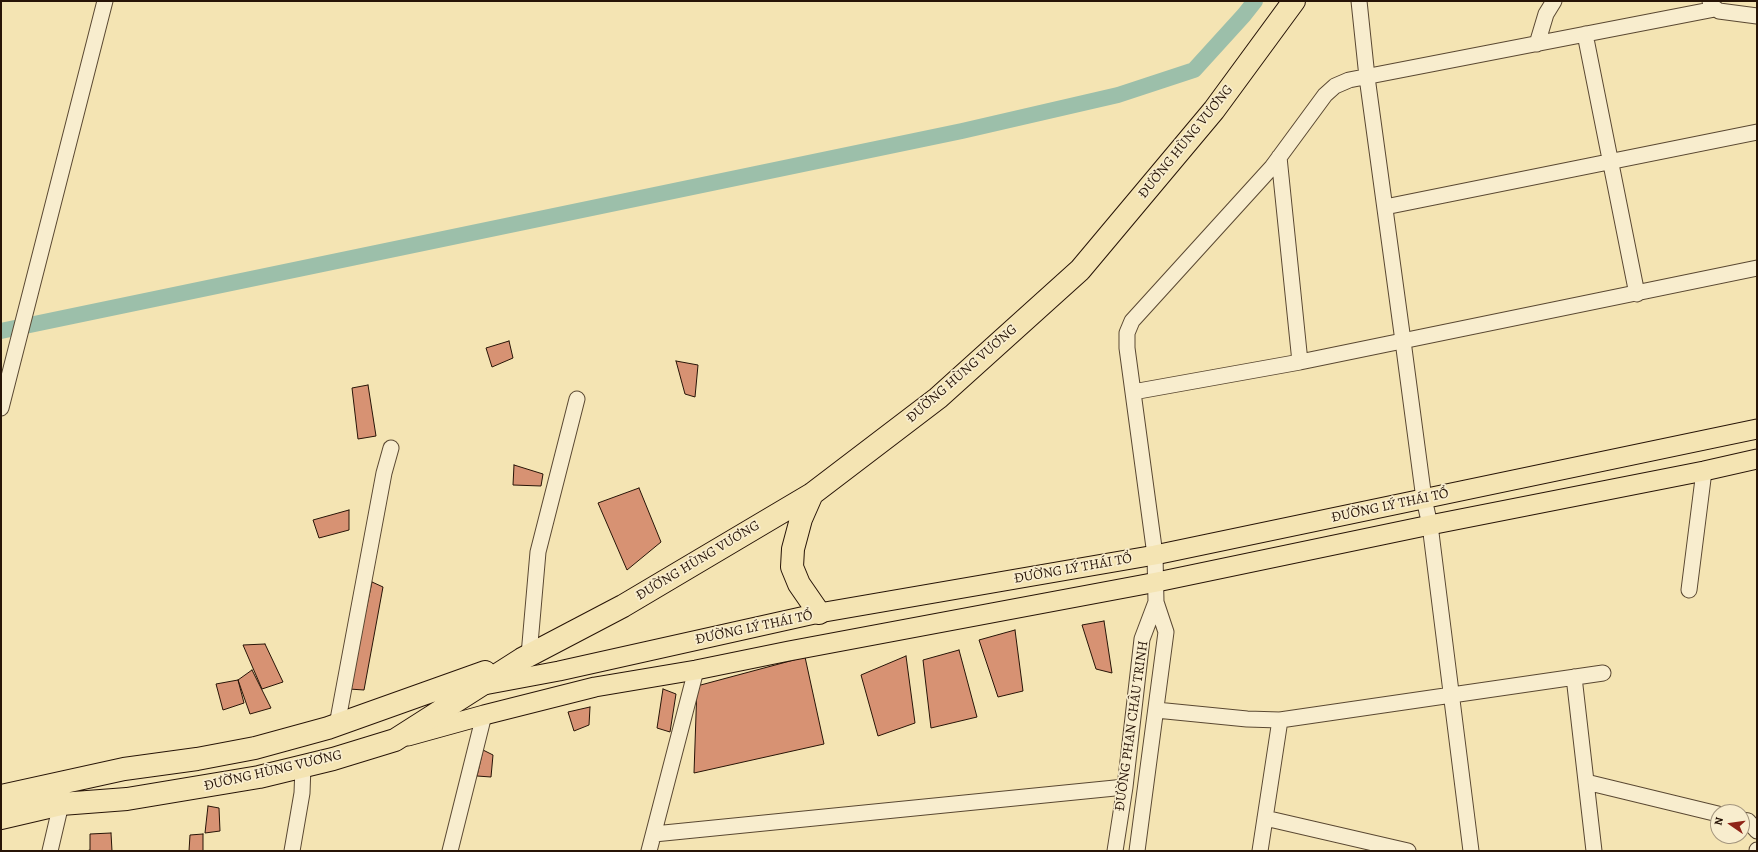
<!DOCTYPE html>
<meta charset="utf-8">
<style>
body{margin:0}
#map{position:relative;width:1758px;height:852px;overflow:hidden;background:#f4e4b3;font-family:Alegreya,serif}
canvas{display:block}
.frame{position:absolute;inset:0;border:2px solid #271407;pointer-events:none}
.north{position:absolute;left:1710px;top:804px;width:40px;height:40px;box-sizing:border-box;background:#f8edce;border:1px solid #a4967e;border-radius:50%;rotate:283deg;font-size:11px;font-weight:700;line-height:16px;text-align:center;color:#271407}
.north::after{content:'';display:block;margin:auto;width:14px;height:18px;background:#8f2418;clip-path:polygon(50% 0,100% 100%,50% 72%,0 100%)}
</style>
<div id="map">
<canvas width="1758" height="852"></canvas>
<div class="frame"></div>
<div class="north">N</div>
</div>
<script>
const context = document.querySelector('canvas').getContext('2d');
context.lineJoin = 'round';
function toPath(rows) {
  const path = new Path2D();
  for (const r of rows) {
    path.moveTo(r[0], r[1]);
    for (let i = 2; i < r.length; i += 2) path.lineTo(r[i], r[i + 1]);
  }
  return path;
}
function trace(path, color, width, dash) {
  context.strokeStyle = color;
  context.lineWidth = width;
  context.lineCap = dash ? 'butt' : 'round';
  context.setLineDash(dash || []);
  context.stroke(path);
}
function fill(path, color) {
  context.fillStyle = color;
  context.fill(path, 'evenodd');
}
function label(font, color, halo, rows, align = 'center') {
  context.font = font + ' Alegreya,serif';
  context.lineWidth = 3.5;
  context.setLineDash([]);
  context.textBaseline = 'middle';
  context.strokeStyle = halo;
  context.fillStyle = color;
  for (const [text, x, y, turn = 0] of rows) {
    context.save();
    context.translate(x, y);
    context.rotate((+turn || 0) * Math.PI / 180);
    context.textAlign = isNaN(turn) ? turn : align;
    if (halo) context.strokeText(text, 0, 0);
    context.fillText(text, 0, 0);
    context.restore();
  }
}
trace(toPath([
 [1,331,962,131,1118,95,1194,70,1244,15,1255,1]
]), '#9cbfaa', 16);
const building = toPath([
 [509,341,513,358,492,367,486,348,509,341],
 [676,361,698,365,695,397,685,394,676,361],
 [368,385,376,436,358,439,352,388,368,385],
 [514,465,543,474,541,486,513,485,514,465],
 [639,488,661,542,627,570,598,503,639,488],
 [349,510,349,530,319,538,313,520,349,510],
 [372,582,383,587,364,690,349,689,372,582],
 [1104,621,1112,673,1096,669,1082,625,1104,621],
 [1015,630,1023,691,998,697,979,640,1015,630],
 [265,644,283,682,262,689,243,645,265,644],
 [959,650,977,717,931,728,923,660,959,650],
 [906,656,915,723,878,736,861,675,906,656],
 [805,657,824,744,694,773,697,686,805,657],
 [252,670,271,708,250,714,238,680,252,670],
 [238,680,244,703,223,710,216,684,238,680],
 [663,689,676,694,670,732,657,728,663,689],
 [590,707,589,725,574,731,568,712,590,707],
 [483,750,493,755,491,777,477,776,483,750],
 [208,806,219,808,220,831,205,833,208,806],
 [111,833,112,851,86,851,90,850,90,834,111,833],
 [203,834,203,851,189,851,190,835,203,834]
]);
fill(building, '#d79273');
trace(building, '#271407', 1);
const minor = toPath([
 [1359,1,1367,77,1403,341,1424,499,1430,525,1471,851],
 [1710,1,1712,6,1719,11,1757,16],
 [1585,34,1637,294],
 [1537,44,1546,14,1554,1],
 [1279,157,1300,362],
 [1385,207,1757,132],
 [1133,392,1300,362,1757,268],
 [1,408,105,1],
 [1689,590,1704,471],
 [529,655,538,552,577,399],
 [1574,677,1594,851],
 [1156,710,1247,719,1280,720,1603,673],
 [337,725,384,473,391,448],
 [1586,782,1718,814],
 [1265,818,1408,851],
 [1742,820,1748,821,1757,831],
 [654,834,1125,787],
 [50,851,61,804],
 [292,851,302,793,303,766],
 [450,851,484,715],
 [649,851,696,670],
 [1115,851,1125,787,1142,639,1156,602],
 [1137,851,1166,632,1156,602,1155,555,1127,348,1127,333,1132,321,1272,167,1325,95,1335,86,1349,80,1715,9],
 [1260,851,1280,720],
 [1757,851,1757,850]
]);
const major = toPath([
 [484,685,559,671,819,613,1155,555,1757,429],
 [408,736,484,715,595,687,696,670,789,651,1157,582,1430,525,1704,471,1757,459]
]);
const highway = toPath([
 [812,494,801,519,793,549,792,567,799,584,819,613],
 [1,796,124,769,197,759,255,748,328,728,485,672],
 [1,818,61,804,127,799,259,777,333,759,395,740,522,659,623,606,812,494,938,398,1080,270,1214,110,1294,1]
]);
trace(minor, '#5a4832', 17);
trace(major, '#271407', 21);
trace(highway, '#271407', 24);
trace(minor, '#f8edce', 15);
trace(major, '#f4e4b3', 19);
trace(highway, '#f4e4b3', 22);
label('14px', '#271407', '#f8edce', [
 ["ĐƯỜNG HÙNG VƯƠNG",1186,142,-51],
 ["ĐƯỜNG HÙNG VƯƠNG",962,374,-41],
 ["ĐƯỜNG LÝ THÁI TỔ",1390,506,-12],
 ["ĐƯỜNG HÙNG VƯƠNG",698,561,-31],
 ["ĐƯỜNG LÝ THÁI TỔ",1073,569,-10],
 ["ĐƯỜNG LÝ THÁI TỔ",754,628,-12],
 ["ĐƯỜNG PHAN CHÂU TRINH",1132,726,-82],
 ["ĐƯỜNG HÙNG VƯƠNG",273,771,-13]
]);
</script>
